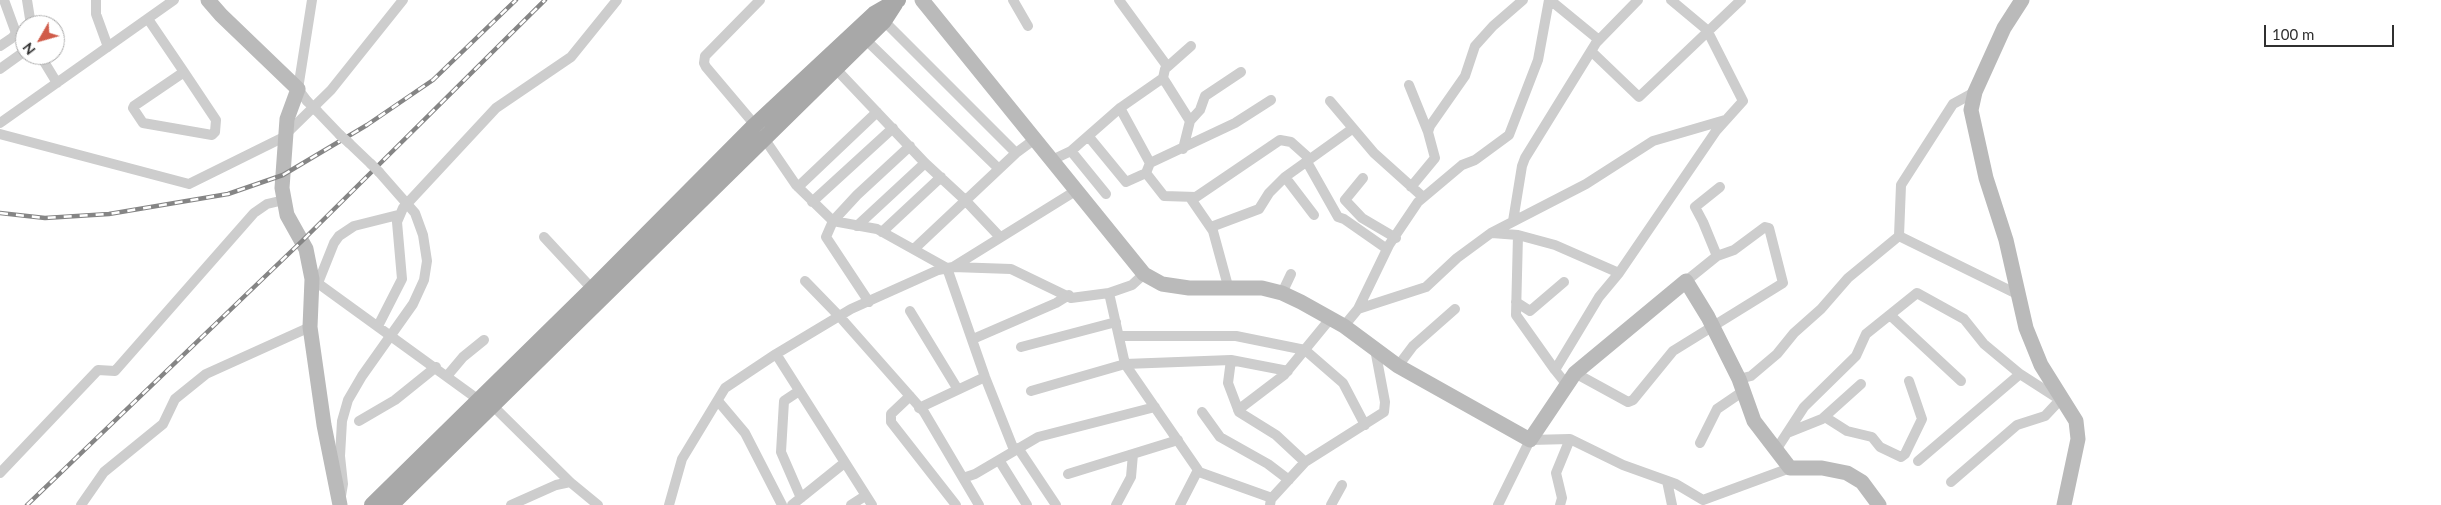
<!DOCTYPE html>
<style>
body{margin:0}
#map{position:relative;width:2441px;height:505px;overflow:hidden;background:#fff;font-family:Lato,sans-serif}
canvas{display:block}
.north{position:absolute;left:15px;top:15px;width:50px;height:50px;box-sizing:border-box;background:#fff;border:1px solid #acacac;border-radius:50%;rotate:232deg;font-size:14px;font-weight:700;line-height:20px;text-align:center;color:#303030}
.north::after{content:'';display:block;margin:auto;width:18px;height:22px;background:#d05c4a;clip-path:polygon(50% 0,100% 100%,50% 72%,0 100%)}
.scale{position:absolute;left:2264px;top:25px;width:130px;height:22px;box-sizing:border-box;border:2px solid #303030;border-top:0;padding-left:6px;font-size:15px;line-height:18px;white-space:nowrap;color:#303030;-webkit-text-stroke:4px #fff;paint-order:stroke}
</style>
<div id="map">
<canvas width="2441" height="505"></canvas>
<div class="north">N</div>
<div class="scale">100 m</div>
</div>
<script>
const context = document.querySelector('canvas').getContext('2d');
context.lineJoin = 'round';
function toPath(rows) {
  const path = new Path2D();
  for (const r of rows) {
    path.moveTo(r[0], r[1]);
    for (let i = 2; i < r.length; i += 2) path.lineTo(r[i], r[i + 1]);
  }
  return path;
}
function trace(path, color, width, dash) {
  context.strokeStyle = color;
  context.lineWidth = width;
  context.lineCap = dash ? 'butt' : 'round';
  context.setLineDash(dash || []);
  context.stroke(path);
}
trace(toPath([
 [27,0,31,25],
 [96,0,96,14,108,47],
 [760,0,705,56,704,63,706,67,755,125,796,185,833,221,877,229,947,268,985,377,1014,450],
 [1013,0,1028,26],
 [1119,0,1167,66],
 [1550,0,1599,40],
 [148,19,184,72,216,120,215,132,212,135,143,123,133,108,134,106,184,72],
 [884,21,1016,153],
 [865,39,999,169],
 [0,46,12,38,16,33,4,0],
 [1591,51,1639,97,1741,0],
 [40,55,57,83],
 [835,68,925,163,965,200,999,236],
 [0,69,25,51],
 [1409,85,1428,132,1435,158,1411,187],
 [1975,92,1953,104,1901,185,1899,236,2017,294],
 [307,101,298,89,312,0],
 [1330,101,1374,153,1423,197],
 [1120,108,1150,163,1146,173,1164,196,1196,197,1280,140,1291,142,1310,159],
 [317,111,340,135],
 [1190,121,1163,78,1165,69,1191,46],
 [0,123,174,0],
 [1428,132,1430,126,1465,76,1475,46,1493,26,1523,0],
 [0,134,189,184,286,136],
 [286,134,331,90,403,0],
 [1089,137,1126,182,1146,173],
 [349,143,371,164],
 [1183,149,1190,121,1200,110,1205,96,1241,72],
 [1071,151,1106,194],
 [1052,160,1071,151,1120,108,1163,78],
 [1307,162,1338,217,1344,219,1387,249],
 [1150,163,1235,123,1271,100],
 [1285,177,1314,215],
 [1363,178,1345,200,1362,218,1396,238],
 [798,187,877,112],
 [1191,199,1213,231,1228,286],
 [812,202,893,128],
 [1513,221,1522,166,1525,158,1596,43,1638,0],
 [857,226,925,163],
 [1211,227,1259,209,1269,193,1285,177,1352,129],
 [882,232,941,177],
 [1492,233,1518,235,1555,245,1619,273],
 [1518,235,1516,315,1555,370],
 [544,237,596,293],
 [914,249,1016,153,1035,139],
 [1717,256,1703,222,1695,207,1720,187],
 [953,267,1011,269,1071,298,1109,293,1132,285,1144,274],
 [312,279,483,403],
 [805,281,840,317,924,412,979,505],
 [318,283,334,243,339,236,354,226,398,215],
 [1109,293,1125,364,1198,470,1180,505],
 [1282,293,1291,274],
 [869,302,826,237,833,221,857,195,910,146],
 [1516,302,1530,311,1564,282],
 [1358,309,1389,245,1418,202,1462,165,1475,160,1509,135,1538,60,1549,0],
 [910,311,957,388],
 [1890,315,1961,381],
 [378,326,402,279,397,222,403,208,496,108,571,57,617,0],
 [1344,326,1358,309,1426,287,1457,258,1491,233,1586,184,1653,141,1725,120],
 [1119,336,1236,336,1305,350,1343,383,1365,425],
 [973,339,1056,303,1069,295],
 [1021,347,1116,322],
 [776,354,872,505],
 [1231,360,1228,383,1239,412,1276,435,1305,462],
 [1398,366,1413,346,1455,309],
 [1575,373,1628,402,1633,400,1673,351,1783,283,1769,228,1765,227,1734,250,1717,256,1686,281],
 [447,376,463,357,484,340],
 [1739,379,1751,376,1777,354,1794,333,1821,309,1848,278,1899,236],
 [1567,385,1555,370,1599,297,1619,273,1716,131,1743,101,1707,30,1671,0],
 [799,391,784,401,781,452,801,498],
 [1031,391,1125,364,1231,360,1288,371],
 [910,396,891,414,891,422,956,505],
 [718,401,745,433,782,505],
 [492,405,570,482,598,505],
 [919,408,985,377],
 [1238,410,1284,375,1330,319],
 [1202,412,1220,437,1268,464,1289,480],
 [1825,417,1847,431,1872,437,1880,447,1901,457,1905,454,1922,419,1909,381],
 [359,421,395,400,436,367],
 [1787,433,1822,419,1861,384],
 [1700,443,1717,409,1742,392],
 [1018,448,1056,505],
 [1776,450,1804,407,1856,356,1866,334,1917,293,1964,319,1984,344,2020,374,2062,401],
 [999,460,1027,505],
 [1918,461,2020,374],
 [1199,472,1269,497,1271,499,1270,505],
 [0,473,98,370,115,371,254,213,267,204,284,200],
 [1068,474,1178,440],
 [963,478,975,474,1038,437,1155,407],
 [1667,481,1672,505],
 [1951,482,2017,425,2045,416,2060,400],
 [341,496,343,484,340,456,342,421,348,400,362,376,413,304,424,280,427,261,423,235,415,213,379,172],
 [1271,499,1305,462,1384,412,1385,402,1375,349],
 [81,505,104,472,163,424,175,399,206,374,310,327],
 [511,505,556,485,570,482],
 [669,505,682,459,725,388,776,354,851,309,938,270,953,267,1077,190],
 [792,505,843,464],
 [851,505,865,496],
 [1116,505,1131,477,1133,454],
 [1331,505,1342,485],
 [1498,505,1530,440,1570,439,1623,465,1676,484,1703,500,1790,468],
 [1560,505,1562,498,1556,473,1570,439]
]), '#cdcdcd', 10);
trace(toPath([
 [208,0,221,15,298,89,287,119,282,188,287,215,306,249,312,279,310,327,324,425,340,505],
 [922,0,1144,274,1162,284,1189,288,1262,288,1282,293,1301,302,1344,326,1398,366,1530,440,1575,373,1686,281,1708,317,1739,379,1754,421,1790,468,1822,468,1847,473,1862,482,1879,505],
 [2022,0,2004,28,1975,92,1971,110,1986,178,2006,240,2026,328,2041,365,2076,421,2078,439,2064,505]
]), '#bababa', 15);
trace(toPath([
 [372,505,592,289,755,125,874,14,898,0],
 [391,505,884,21,895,4]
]), '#a8a8a8', 16);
const rail = toPath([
 [0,213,45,218,109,214,228,194,283,175,367,125,433,80,516,0],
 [27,505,302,241,545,0]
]);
trace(rail, '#858585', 4.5);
trace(rail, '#fff', 2.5, [8]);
trace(toPath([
 [307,101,317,111],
 [340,135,349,143],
 [371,164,379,172]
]), '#cdcdcd', 10);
</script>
